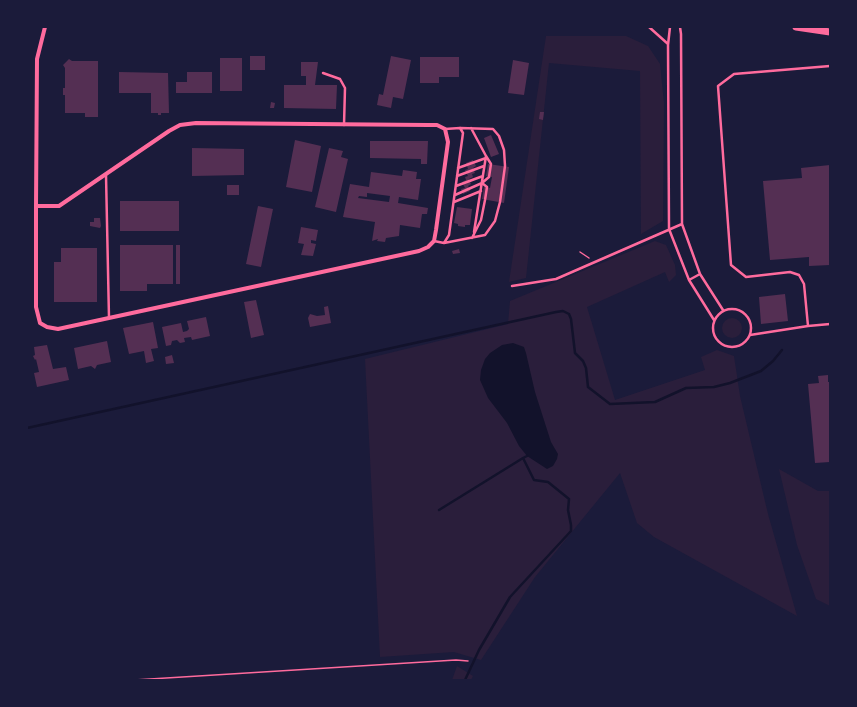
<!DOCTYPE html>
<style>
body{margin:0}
#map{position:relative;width:857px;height:707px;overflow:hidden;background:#1b1b3a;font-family:"PT Serif",serif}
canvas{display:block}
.frame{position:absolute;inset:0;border:28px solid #1b1b3a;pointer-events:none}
</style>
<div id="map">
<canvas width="857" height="707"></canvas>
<div class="frame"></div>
</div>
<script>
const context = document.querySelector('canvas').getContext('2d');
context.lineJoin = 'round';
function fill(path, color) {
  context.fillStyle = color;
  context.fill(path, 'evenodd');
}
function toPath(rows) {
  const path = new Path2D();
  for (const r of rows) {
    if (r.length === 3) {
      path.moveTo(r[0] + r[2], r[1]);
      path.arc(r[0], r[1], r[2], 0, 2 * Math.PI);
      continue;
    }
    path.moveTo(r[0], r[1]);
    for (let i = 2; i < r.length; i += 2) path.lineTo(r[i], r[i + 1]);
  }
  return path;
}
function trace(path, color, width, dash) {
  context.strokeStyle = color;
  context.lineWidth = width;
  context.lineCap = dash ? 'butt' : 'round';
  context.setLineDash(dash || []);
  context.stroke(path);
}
fill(toPath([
 [546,36,626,36,648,46,660,64,664,103,663,221,641,234,640,71,549,63,526,278,509,282],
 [655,241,666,245,675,265,676,275,669,282,665,272,587,307,615,400,705,370,701,357,717,350,734,356,740,396,768,514,797,616,654,537,637,523,620,473,535,577,481,660,454,652,380,657,365,359,508,324,510,301],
 [732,328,10],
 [779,469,818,491,830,491,830,606,816,599,797,545],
 [457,666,473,676,471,680,452,680]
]), '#2a1e3b');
fill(toPath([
 [513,343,524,347,526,353,535,392,551,442,558,454,557,459,553,466,547,469,527,456,519,446,507,423,488,398,480,380,481,370,485,359,490,353,502,345]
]), '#12122b');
trace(toPath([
 [27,428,556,312,563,311,569,314,571,319,575,353,583,361,586,368,588,387,610,404,655,402,686,388,714,387,730,383,761,371,773,361,782,350],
 [439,510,523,458],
 [465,680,479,650,510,597,571,531,571,525,568,510,569,499,548,482,534,480,523,458,527,456]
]), '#12122b', 2.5);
fill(toPath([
 [250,56,265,56,265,70,250,70],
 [391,56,411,60,403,99,393,97,391,108,377,105,379,94,383,95],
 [420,57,459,57,459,77,439,77,439,83,420,83],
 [220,58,242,58,242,91,220,91],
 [69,59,72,61,98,61,98,117,85,117,85,113,65,113,65,95,63,95,63,88,65,88,65,68,63,65],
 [513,60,529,63,524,95,508,93],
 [301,62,318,62,315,85,337,85,336,109,284,108,284,85,306,85,306,76,301,76],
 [119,72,168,73,169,113,161,113,161,115,158,115,158,113,151,113,151,93,119,93],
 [187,72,212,72,212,93,176,93,176,82,187,82],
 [271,102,275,103,274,108,270,108],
 [540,112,544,112,543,120,539,119],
 [491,135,499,154,491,157,484,138],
 [295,140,321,146,312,192,286,187],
 [370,141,428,141,427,164,421,164,421,159,370,158],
 [192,148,244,149,244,175,192,176],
 [329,148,343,151,341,157,348,159,336,212,315,207],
 [473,160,476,166,473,168,475,173,472,174,473,177,469,179,471,184,468,186,470,191,463,194,461,189,465,188,462,182,466,180,465,177,468,176,465,170,468,169,466,163],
 [488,164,509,167,504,203,482,199,484,187,490,188,492,177,486,176],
 [830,165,830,265,809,266,809,257,770,260,763,181,802,178,801,168],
 [403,170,417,172,416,179,421,179,418,200,399,197,398,203,428,208,427,214,422,214,420,228,400,225,399,236,386,238,385,242,377,241,378,239,372,241,375,222,343,217,350,184,369,187,371,172,402,176],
 [367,193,390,196,389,202,358,198,359,196,367,197],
 [227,185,239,185,239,195,227,195],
 [120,201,179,201,179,231,120,231],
 [258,206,273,209,261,267,246,264],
 [457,207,472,209,470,225,465,225,465,227,458,226,458,224,454,223],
 [94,218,100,218,101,226,100,228,90,226,90,222,94,222],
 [301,227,318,230,316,241,311,240,311,243,316,244,313,256,301,255,304,244,298,243],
 [120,245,173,245,173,284,147,284,147,291,120,291],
 [176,245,180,245,180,284,176,284],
 [61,248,97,248,97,302,54,302,54,262,61,262],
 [459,249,460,253,453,254,452,251],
 [785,294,788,321,761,324,759,297],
 [256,300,264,335,251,338,244,302],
 [328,306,331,323,310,327,308,318,310,314,317,316,325,315,324,307],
 [206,317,210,336,192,340,191,337,184,338,185,342,180,343,177,340,172,341,171,345,166,346,162,327,181,323,183,332,187,331,189,329,187,321],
 [153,322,158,348,151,349,154,361,146,363,144,351,129,354,123,328],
 [107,341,111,362,97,365,95,369,91,366,78,369,74,348],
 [47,345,53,369,66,367,69,380,37,387,34,373,39,372,36,359,35,360,33,356,35,355,34,347],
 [172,355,174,363,166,364,165,357],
 [828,375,828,382,830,382,830,462,815,463,808,384,819,383,818,376]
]), '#542f53');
trace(toPath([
 [580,252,589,258],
 [134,680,456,660,468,661]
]), '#ff6b9d', 1.5);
trace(toPath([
 [649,27,668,44],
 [670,27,668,45,669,229,689,280,714,320],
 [680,27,681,34,682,224,700,274,723,310],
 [830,66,734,74,718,86,731,265,746,277,790,272,799,275,804,284,808,326,830,324],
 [323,73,340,79,345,88,344,125],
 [471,128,486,156,474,232],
 [458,168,486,158],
 [106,175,109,318],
 [457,176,484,166],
 [456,186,483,176],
 [455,195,482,183,489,177,491,164,486,156],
 [454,202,481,191],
 [472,238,481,220,485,200,487,187,482,183],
 [434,241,444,243,485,235,495,221,500,202,505,166,504,150,499,136,493,129,460,128,445,129],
 [444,243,449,235,463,133,460,128],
 [689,280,700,274],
 [512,286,556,279,682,224],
 [732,328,19],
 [750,335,808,326]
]), '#ff6b9d', 2.5);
trace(toPath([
 [36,206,59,206,169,131,180,125,196,123,428,125,437,125,445,129,448,142,436,230,434,241,428,247,419,251,58,329,47,327,40,323,36,307,36,206,37,59,45,27]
]), '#ff6b9d', 4);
trace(toPath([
 [796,27,830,32]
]), '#ff6b9d', 7);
</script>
